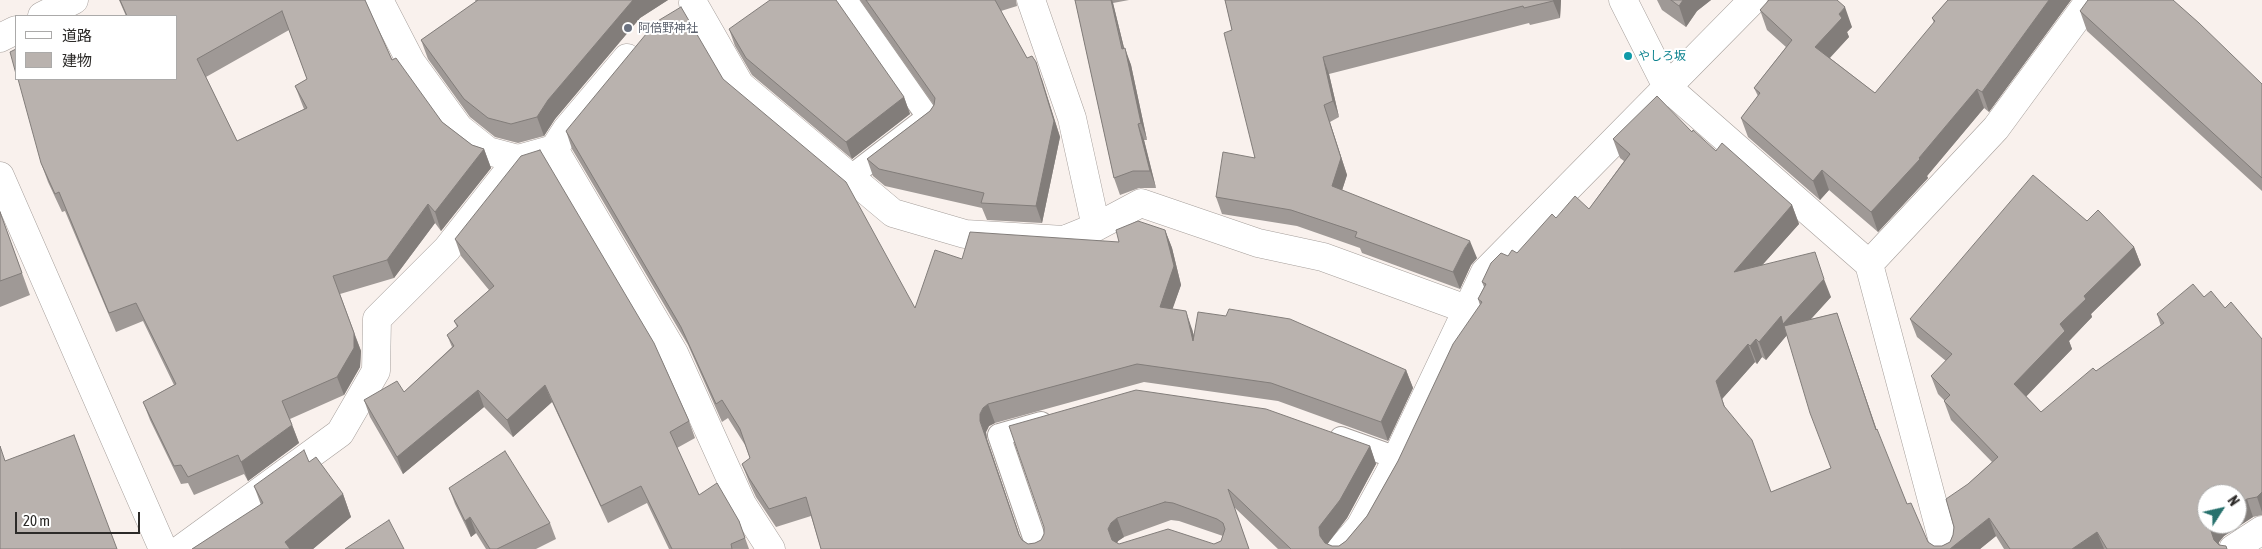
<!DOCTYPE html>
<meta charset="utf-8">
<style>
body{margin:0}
#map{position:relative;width:2262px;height:549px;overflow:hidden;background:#f9f1ed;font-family:"Asap Condensed","Noto Sans JP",sans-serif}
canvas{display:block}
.legend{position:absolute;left:15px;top:15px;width:162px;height:65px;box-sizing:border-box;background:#fff;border:1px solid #abaaa9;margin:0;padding:6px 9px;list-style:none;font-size:15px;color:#2c2a28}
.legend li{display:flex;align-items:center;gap:10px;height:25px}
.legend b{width:25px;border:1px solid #abaaa9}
.north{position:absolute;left:2197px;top:484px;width:50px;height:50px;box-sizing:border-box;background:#fff;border:1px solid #abaaa9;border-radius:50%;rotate:55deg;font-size:14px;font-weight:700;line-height:20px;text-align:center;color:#2c2a28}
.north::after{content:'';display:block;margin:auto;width:18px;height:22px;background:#27716d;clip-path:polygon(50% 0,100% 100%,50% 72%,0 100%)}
.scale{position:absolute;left:15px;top:512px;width:125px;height:22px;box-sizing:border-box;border:2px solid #2c2a28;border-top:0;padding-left:6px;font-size:15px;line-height:18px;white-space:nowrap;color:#2c2a28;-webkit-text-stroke:4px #fff;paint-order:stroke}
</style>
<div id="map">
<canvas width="2262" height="549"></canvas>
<ul class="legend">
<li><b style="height:6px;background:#fff"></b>道路</li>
<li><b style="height:14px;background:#b9b2ae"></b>建物</li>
</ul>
<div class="north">N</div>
<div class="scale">20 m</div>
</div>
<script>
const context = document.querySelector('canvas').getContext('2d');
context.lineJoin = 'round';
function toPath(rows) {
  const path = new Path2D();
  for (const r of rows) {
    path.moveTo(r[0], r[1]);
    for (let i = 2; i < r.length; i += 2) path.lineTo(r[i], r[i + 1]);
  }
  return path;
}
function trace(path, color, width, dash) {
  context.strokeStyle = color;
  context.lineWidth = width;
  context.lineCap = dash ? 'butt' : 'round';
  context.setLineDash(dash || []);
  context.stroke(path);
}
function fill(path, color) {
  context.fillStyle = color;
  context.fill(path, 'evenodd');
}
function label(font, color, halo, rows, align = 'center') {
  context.font = font + ' "Asap Condensed","Noto Sans JP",sans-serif';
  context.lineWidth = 4;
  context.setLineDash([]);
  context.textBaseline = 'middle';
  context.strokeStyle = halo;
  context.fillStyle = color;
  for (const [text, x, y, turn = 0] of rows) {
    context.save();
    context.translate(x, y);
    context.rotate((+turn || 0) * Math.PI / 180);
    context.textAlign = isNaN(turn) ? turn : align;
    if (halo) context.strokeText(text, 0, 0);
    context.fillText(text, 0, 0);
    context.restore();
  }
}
const service = toPath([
 [846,0,928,117,850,177],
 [1341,438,1397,458],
 [1038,549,999,435,1041,423]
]);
const minor = toPath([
 [1031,0,1072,118,1096,227],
 [1623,0,1667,87,1869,264,1945,549],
 [693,3,740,85,893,213,965,234,1064,240,1096,227,1141,203,1258,243,1323,257,1466,309],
 [42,16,74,0],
 [0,38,16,30],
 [554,149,674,353,742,504,771,549],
 [0,176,163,549],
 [1869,264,1996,128,2090,0],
 [181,549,340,433,376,371,377,319,447,249,518,159,554,149,567,129,627,58],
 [1341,549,1360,527,1390,472,1485,272,1753,0],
 [2233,549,2262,530]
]);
const tertiary = toPath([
 [379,0,411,62,459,128,488,151,518,159]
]);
trace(service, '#a69f9b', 24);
trace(minor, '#a69f9b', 29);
trace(tertiary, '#a69f9b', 29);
trace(service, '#fff', 22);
trace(minor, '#fff', 28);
trace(tertiary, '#fff', 28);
fill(toPath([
 [119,0,365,0,392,60,442,122,472,145,484,149,491,168,441,231,435,223,394,278,340,294,361,351,360,367,344,395,290,419,299,443,248,481,244,474,194,495,188,483,181,484,150,420,143,402,174,385,143,321,116,332,65,211,62,212,48,182,41,163,176,79,176,16,126,16],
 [289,30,307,79,295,86,304,109,237,141,206,77],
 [475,0,668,0,640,18,555,119,544,136,518,143,495,137,470,117,428,59,421,40,476,2],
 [860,0,1016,0,1017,6,1001,11,1027,58,1042,79,1060,137,1042,223,987,220,982,208,885,186,873,176,867,159,930,111,934,105],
 [1075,0,1129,0,1113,3,1124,48,1131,65,1147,140,1144,140,1156,188,1139,188,1120,195,1114,178],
 [1225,0,1561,0,1560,18,1530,25,1529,23,1329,74,1339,117,1330,122,1347,175,1342,190,1477,258,1471,265,1460,289,1362,253,1360,248,1297,226,1222,214,1216,197,1255,158,1232,30],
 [1657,0,1711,0,1697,11,1686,27,1662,10],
 [1948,0,2071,0,1989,112,1984,108,1927,176,1928,178,1878,232,1829,190,1820,200,1748,137,1741,118,1758,96,1754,88,1786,47,1767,30,1760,10,1852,27,1847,32,1849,37,1830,58,1875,93,1934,23,1932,18],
 [2080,11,2262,84,2262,191,2087,31],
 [729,29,904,97,910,114,852,159,752,75,735,46],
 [723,79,915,308,962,259,1119,242,1165,230,1172,248,1181,285,1172,309,1192,329,1194,336,1406,370,1413,388,1388,441,1278,401,1144,382,995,423,989,426,986,432,987,439,1020,536,1022,540,1028,544,1035,543,1041,540,1044,534,1370,446,1376,464,1347,518,1327,544,1332,546,1339,546,1346,541,1367,516,1398,461,1480,305,1478,299,1484,287,1482,282,1508,256,1517,253,1556,218,1589,209,1624,161,1620,158,1613,139,1692,132,1716,151,1792,205,1799,224,1762,265,1831,297,1811,319,1837,313,1876,429,1907,504,1928,542,1934,546,1942,546,1950,542,1953,535,1968,484,1992,462,1951,420,1944,401,1945,401,1938,394,1931,376,1946,361,1917,337,1910,319,2087,221,2134,247,2141,265,2091,314,2092,317,2069,341,2072,349,2026,396,2041,412,2096,371,2161,326,2157,314,2204,297,2225,308,2262,339,2262,515,2253,517,2224,536,2219,542,2219,544,2227,549,2004,549,1996,536,1980,549,1278,549,1234,507,1249,549,821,549,811,516,776,527,756,497,749,482,742,464,750,458,745,445,728,418,722,422,688,345,572,149,566,131],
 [1787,335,1831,468,1771,492,1725,407,1722,399,1755,362,1757,364,1762,357,1766,360],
 [1171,520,1179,521,1223,536,1221,541,1214,544,1119,544,1117,543,1118,541,1124,537],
 [0,212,30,295,0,307],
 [455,239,689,421,695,438,677,448,699,495,739,521,749,549,669,549,647,503,608,523,552,402,513,437,484,407,403,474,370,417,364,400,404,392,452,347,447,335,457,327,454,321,489,290,461,256],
 [309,462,343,494,351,517,313,549,192,549,261,505,254,486],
 [449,488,550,523,556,539,536,549,486,549,476,533,471,537,455,504]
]), '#9f9996');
fill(toPath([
 [633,0,668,0,640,18,555,119,544,136,537,117,548,100],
 [1111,0,1112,0,1113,3,1127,60,1125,48,1131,65,1147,140,1141,123],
 [1554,0,1561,0,1560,18,1553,1],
 [1683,0,1711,0,1697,11,1686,27,1679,6],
 [2049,0,2071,0,1989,112,1982,92],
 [1845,7,1852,27,1847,32,1849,37,1822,66,1815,47,1839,14],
 [1323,57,1329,74,1339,117,1333,101],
 [1036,62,1060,137,1042,223,1036,206],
 [1977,89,1984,108,1927,176,1928,178,1878,232,1871,212,1919,158],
 [904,97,910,114,852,159,846,142],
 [1324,105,1347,175,1338,203,1332,186],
 [1138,124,1144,140,1156,188,1150,171],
 [484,149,491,168,441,231,435,212],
 [1822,170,1829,190,1820,200,1813,181],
 [428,204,435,223,394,278,387,260],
 [1792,205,1799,224,1740,290,1734,272],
 [1165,230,1172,248,1181,285,1167,325,1160,307],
 [1470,241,1477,258,1471,265,1460,289,1453,272,1465,248],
 [2134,247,2141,265,2091,314,2092,317,2069,341,2072,349,2021,402,2014,384,2060,324,2084,296],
 [1824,279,1831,297,1790,342,1787,335,1766,360,1759,342,1781,316],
 [1186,311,1192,329,1200,359,1193,341],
 [1837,313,1843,331,1883,448,1876,430],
 [354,333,361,351,360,367,344,395,337,377],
 [1756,339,1762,357,1757,364,1750,346],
 [1748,344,1755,362,1722,399,1730,424,1716,381],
 [1406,370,1413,388,1388,441,1381,422],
 [545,385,552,402,513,437,507,420],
 [478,390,484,407,403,474,397,457],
 [988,404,995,423,989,426,986,432,987,439,1024,549,980,421,980,414,983,408],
 [292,425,299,443,248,481,241,462],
 [1370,446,1376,464,1347,518,1326,546,1320,536,1319,527],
 [2262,492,2262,512,2257,497],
 [343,494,351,517,313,549,288,549,285,542],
 [2247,499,2253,517,2224,536,2219,542,2217,549,2211,531,2213,524,2237,524,2237,505],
 [470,517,476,533,471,537,465,521],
 [1117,518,1124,537,1118,541,1115,547,1108,529,1111,523],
 [1989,518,1996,536,1980,549,1950,549],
 [2097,532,2104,549,2072,549]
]), '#827d7a');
const building = toPath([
 [120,0,365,0,392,60,396,58,442,122,472,145,484,149,435,212,428,204,387,260,333,276,354,333,354,348,337,377,282,401,292,425,241,462,238,455,188,477,181,465,174,466,143,402,176,384,136,303,109,313,59,192,55,194,41,163,18,79,176,79,176,16,127,16,120,0],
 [282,11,307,79,295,86,307,108,237,141,197,59,282,11],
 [478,0,633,0,548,100,537,117,511,124,488,118,464,99,421,40,478,0],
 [770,0,836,0,904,97,846,142,746,58,729,29,770,0],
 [866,0,995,0,1027,58,1032,56,1036,62,1054,121,1036,206,981,203,984,193,879,169,867,159,930,111,934,105,935,98,866,0],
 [1075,0,1111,0,1122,49,1125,48,1141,123,1138,124,1150,171,1133,171,1114,178,1075,0],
 [1225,0,1554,0,1553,1,1524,8,1523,6,1323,57,1333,101,1324,105,1341,158,1332,186,1470,241,1465,248,1453,272,1355,237,1357,232,1291,210,1216,197,1223,152,1255,158,1224,33,1232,30,1225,0],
 [1671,0,1683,0,1679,6,1671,0],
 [1769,0,1837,0,1845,7,1839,14,1842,18,1815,47,1875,93,1935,21,1932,18,1948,0,2049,0,1982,92,1977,89,1919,158,1920,159,1871,212,1822,170,1813,181,1741,118,1760,93,1754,88,1792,40,1760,10,1769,0],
 [2088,0,2173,0,2199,23,2262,84,2262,178,2080,11,2088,0],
 [681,7,723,79,846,182,915,308,935,250,962,259,970,232,1119,242,1116,230,1138,221,1165,230,1174,266,1160,307,1186,311,1193,341,1198,312,1226,316,1229,309,1290,319,1406,370,1381,422,1271,383,1137,364,988,404,983,408,980,414,980,421,1019,535,1022,540,1028,544,1035,543,1041,540,1044,534,1044,527,1009,426,1136,390,1266,409,1370,446,1340,500,1319,527,1320,536,1325,543,1332,546,1339,546,1346,541,1367,516,1398,461,1453,344,1482,302,1478,299,1486,284,1482,282,1491,263,1501,253,1508,256,1512,250,1517,253,1552,214,1556,218,1575,196,1589,209,1630,154,1613,139,1657,96,1692,132,1693,130,1716,151,1722,143,1792,205,1734,272,1815,252,1824,279,1783,324,1781,316,1759,342,1756,339,1750,346,1748,344,1716,381,1724,406,1752,440,1771,492,1831,468,1810,413,1784,326,1837,313,1876,430,1877,429,1907,504,1911,503,1928,542,1934,546,1942,546,1950,542,1953,535,1954,527,1946,499,1968,484,1998,457,1944,401,1950,395,1931,376,1952,354,1910,319,2033,175,2087,221,2098,210,2134,247,2084,296,2086,299,2060,324,2065,331,2014,384,2041,412,2093,368,2096,371,2164,323,2157,314,2193,284,2204,297,2211,291,2225,308,2231,302,2262,339,2262,492,2257,497,2247,499,2237,505,2237,494,2207,494,2207,524,2213,524,2211,531,2214,540,2219,545,2226,546,2227,549,2107,549,2097,532,2072,549,2010,549,1989,518,1950,549,1291,549,1228,489,1249,549,821,549,806,497,769,509,749,478,742,464,750,458,740,429,722,400,716,404,681,327,566,131,656,22,681,7],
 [1165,502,1173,503,1217,519,1223,523,1225,529,1221,541,1214,544,1168,529,1119,544,1112,540,1108,529,1111,523,1117,518,1165,502],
 [16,49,16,74,10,52,16,49],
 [540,150,654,343,689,421,670,432,699,495,717,483,739,521,745,538,731,544,732,549,672,549,641,486,601,506,545,385,507,420,478,390,397,457,364,400,397,381,404,392,454,346,447,335,458,326,454,321,494,286,455,239,521,156,540,150],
 [0,212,22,273,0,281,0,212],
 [74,435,117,549,0,549,0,446,5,461,74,435],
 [304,450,309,462,316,457,343,494,285,542,290,549,192,549,263,503,254,486,304,450],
 [505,451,550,523,497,549,490,549,470,517,465,521,449,488,505,451],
 [389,520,404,549,345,549,389,520]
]);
fill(building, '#b9b2ae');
trace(building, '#827d7a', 1);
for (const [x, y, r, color] of [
 [628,28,5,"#6b7280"],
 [1628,56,5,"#0f9aa8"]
]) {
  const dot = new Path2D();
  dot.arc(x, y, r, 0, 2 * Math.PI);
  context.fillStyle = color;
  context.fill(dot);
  trace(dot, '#fff', 2);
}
label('12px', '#5b616d', '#fff', [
 ["阿倍野神社",638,28]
], 'left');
label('12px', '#0d838f', '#fff', [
 ["やしろ坂",1638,56]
], 'left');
</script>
